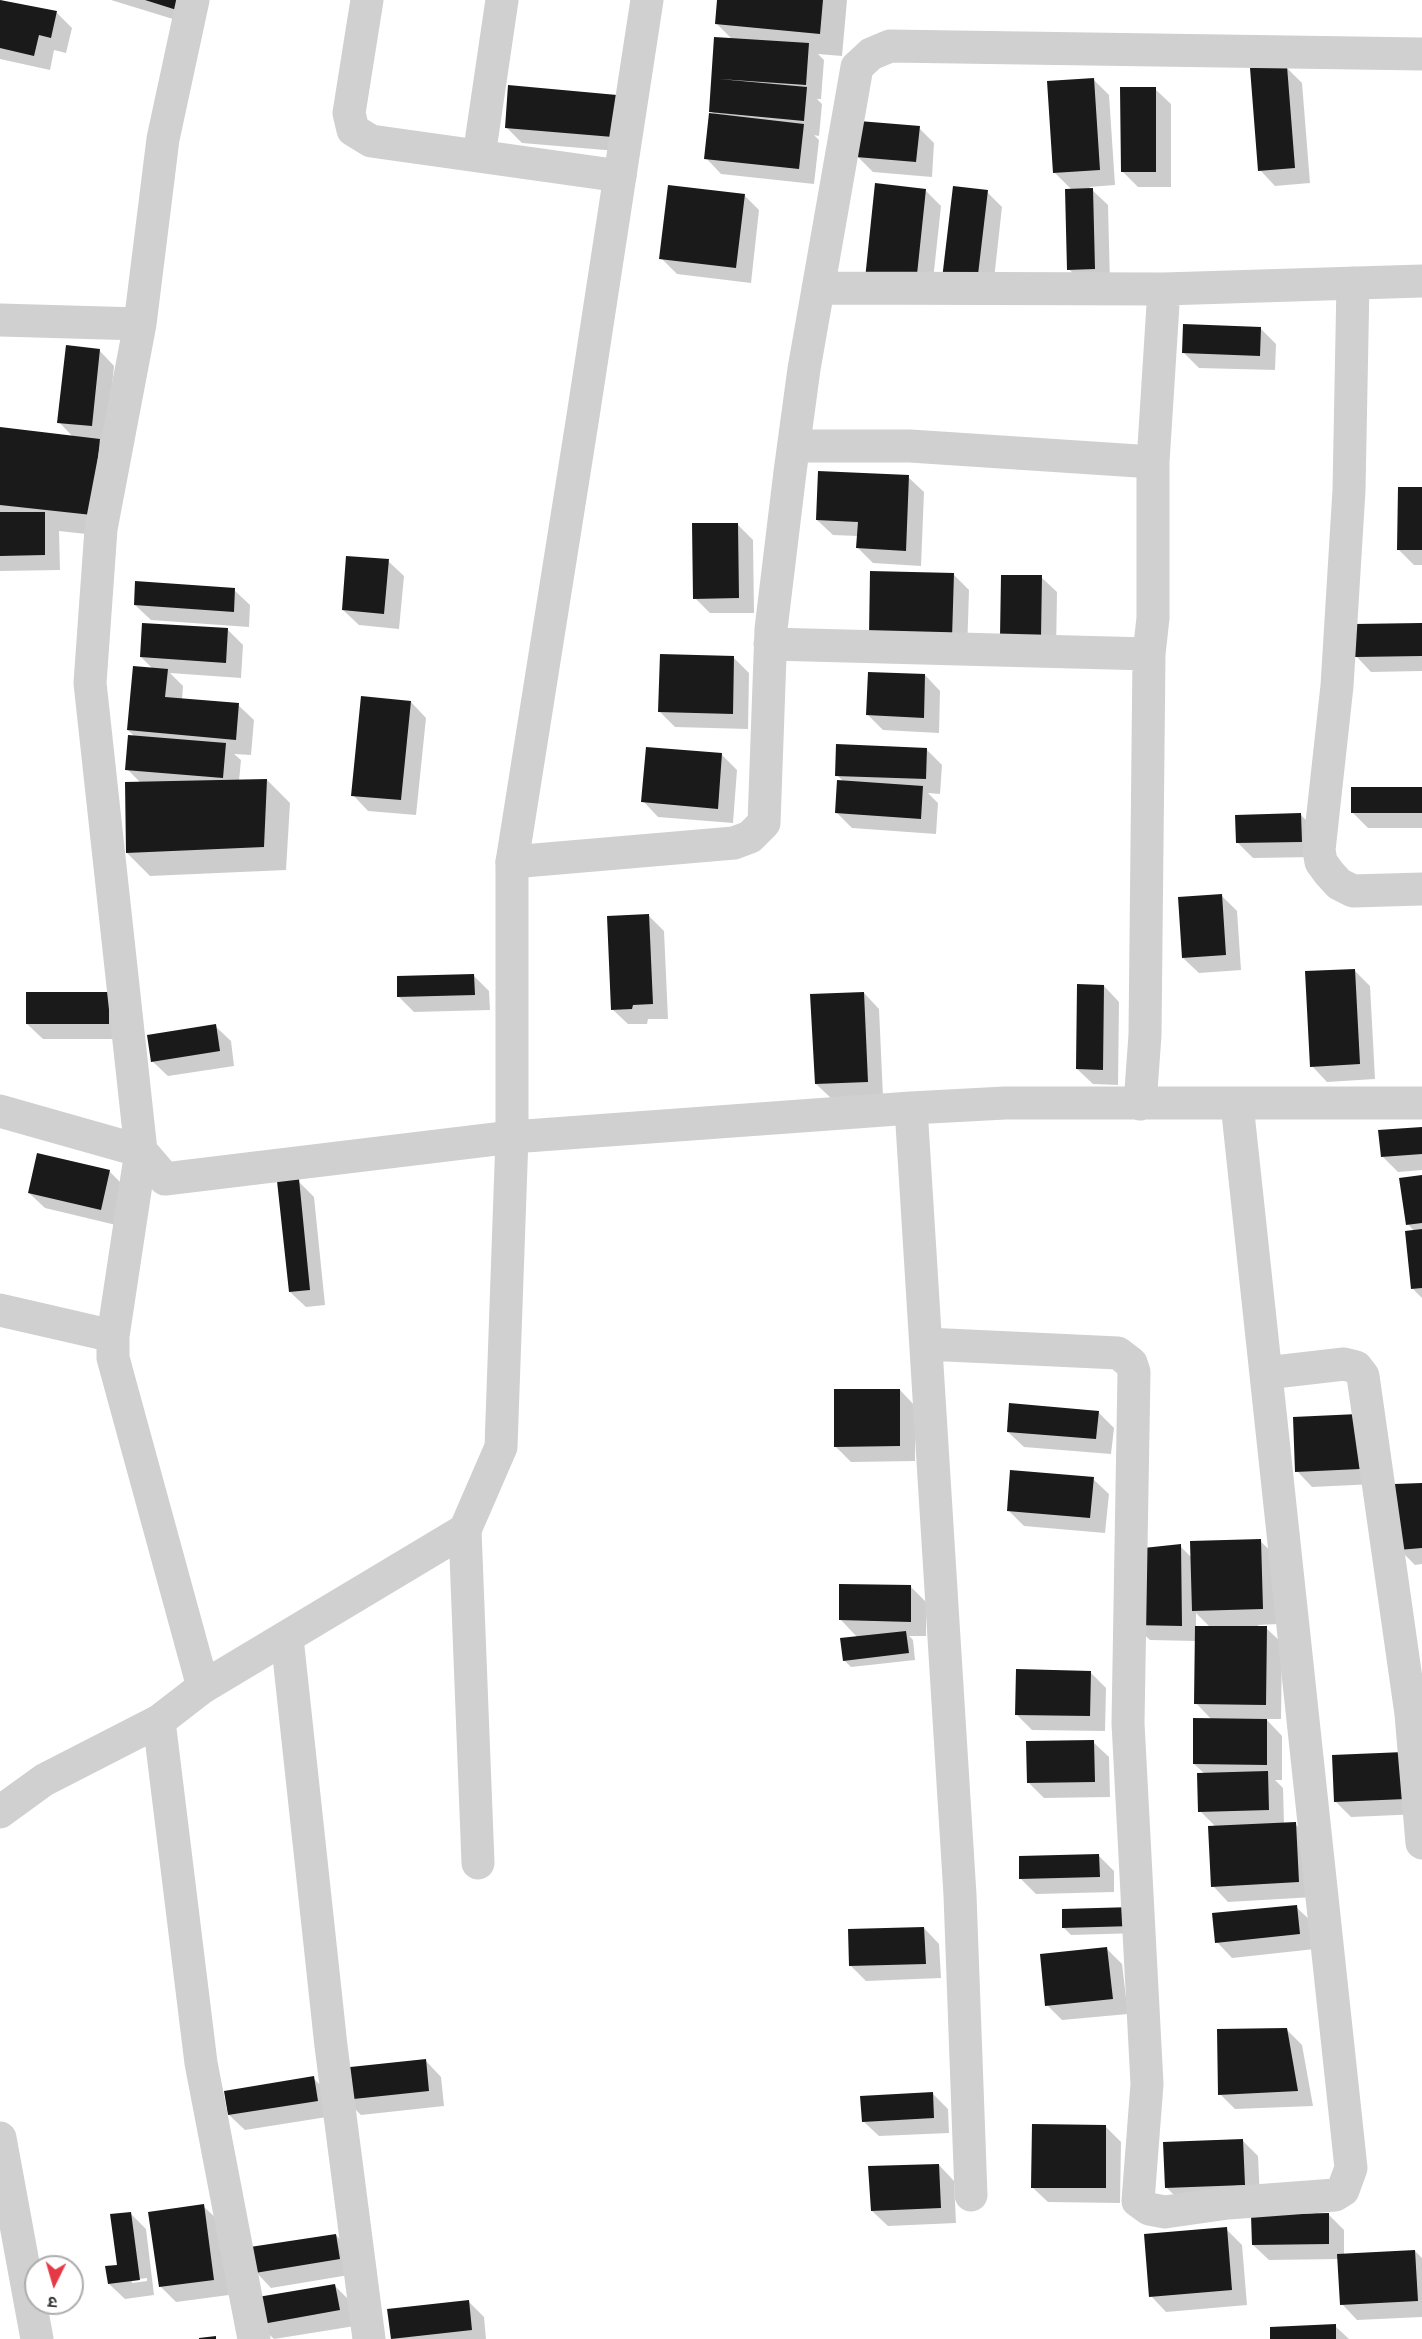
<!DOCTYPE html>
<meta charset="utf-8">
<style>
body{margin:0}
#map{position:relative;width:1422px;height:2339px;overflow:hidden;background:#fff;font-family:"Sofia Sans Condensed","Noto Sans Devanagari",sans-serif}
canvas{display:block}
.north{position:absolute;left:24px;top:2255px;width:60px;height:60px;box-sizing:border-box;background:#fff;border:2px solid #adadad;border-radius:50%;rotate:185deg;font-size:16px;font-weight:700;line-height:24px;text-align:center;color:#333}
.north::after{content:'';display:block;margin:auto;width:21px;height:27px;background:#e63946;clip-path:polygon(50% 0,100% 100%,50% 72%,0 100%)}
</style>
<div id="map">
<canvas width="1422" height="2339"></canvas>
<div class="north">उ</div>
</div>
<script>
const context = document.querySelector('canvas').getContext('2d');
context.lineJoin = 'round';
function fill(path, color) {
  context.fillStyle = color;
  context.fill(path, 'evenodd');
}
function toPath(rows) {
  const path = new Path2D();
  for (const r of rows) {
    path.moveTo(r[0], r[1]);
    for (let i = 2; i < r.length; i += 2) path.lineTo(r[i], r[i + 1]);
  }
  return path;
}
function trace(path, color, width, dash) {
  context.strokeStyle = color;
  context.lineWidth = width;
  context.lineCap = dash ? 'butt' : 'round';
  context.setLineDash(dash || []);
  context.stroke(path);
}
fill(toPath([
 [0,0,57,13,72,28,66,53,54,50,50,70,0,59],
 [111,0,206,0,199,27],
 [719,0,847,0,842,56,818,54,824,60,821,99,817,99,822,104,819,136,814,135,819,140,814,184,721,174,706,158,715,115,711,111,714,78,732,39,717,24],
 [1287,68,1302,83,1310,183,1275,186,1260,170],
 [1094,80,1109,95,1115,185,1089,187,1108,205,1110,284,1084,285,1069,269,1072,190,1054,172],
 [1155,89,1171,104,1171,187,1138,187,1122,171],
 [617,96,629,152,522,143,506,127],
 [919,128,934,143,932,177,873,172,858,157],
 [926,191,941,206,931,299,882,294],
 [987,192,1002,207,992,297,959,294],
 [744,195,759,210,751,283,677,274,661,258],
 [1260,328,1276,344,1275,370,1199,368,1184,353],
 [99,350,114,366,107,441,100,440,122,463,114,537,59,531,60,570,0,571,0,429,73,437,59,422],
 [908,477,924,492,921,566,873,563,858,548,858,536,833,535,817,520],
 [1422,489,1422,565,1414,565,1399,550],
 [737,524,753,540,754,613,710,613,695,598],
 [388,561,404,576,399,629,359,625,343,610],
 [871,572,953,574,969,590,967,653],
 [1041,577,1057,592,1056,652,1017,652],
 [234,590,250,605,249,627,151,620,135,605],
 [1422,625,1422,671,1371,672,1356,656],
 [227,629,243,645,241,678,170,673,183,686,182,700,238,705,254,720,251,755,234,754,241,760,239,781,267,780,290,803,286,870,150,876,127,853,141,783,127,769,136,738,128,730,154,670,141,657],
 [734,658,749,673,748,729,675,727,660,712],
 [925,675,940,691,939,733,883,730,868,715],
 [411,702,426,718,416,815,368,811,353,795],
 [926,749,942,765,940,794,928,793,938,803,936,834,852,828,837,813,844,782,837,775],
 [722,755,737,770,733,823,658,817,643,801],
 [1422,788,1422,828,1368,828,1352,812],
 [1300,814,1316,830,1316,857,1253,858,1237,842],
 [1222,896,1237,911,1241,970,1199,973,1183,958],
 [649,916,664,931,668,1019,648,1019,647,1024,628,1024,612,1009],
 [1355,971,1370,986,1375,1079,1327,1082,1312,1066],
 [474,976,489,991,490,1010,414,1012,399,997],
 [1104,986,1119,1002,1118,1085,1093,1084,1077,1069],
 [864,993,879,1009,883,1097,832,1099,816,1084],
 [108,994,124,1039,43,1039,27,1024],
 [215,1026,231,1041,234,1066,168,1076,152,1061],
 [1422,1128,1422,1170,1398,1172,1383,1157],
 [109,1171,125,1187,116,1225,45,1208,29,1193],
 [1422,1177,1422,1298,1413,1289,1414,1231,1408,1224],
 [298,1181,314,1197,325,1305,306,1307,290,1292],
 [900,1390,915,1406,915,1461,851,1462,835,1446],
 [1098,1412,1114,1428,1111,1454,1024,1447,1008,1432],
 [1357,1416,1375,1484,1312,1487,1297,1471],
 [1093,1479,1109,1494,1105,1533,1024,1526,1008,1510],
 [1422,1484,1422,1564,1415,1565,1399,1549],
 [1260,1541,1276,1556,1278,1624,1258,1625,1259,1628,1266,1628,1282,1643,1281,1719,1266,1719,1282,1736,1282,1780,1275,1780,1283,1788,1284,1824,1295,1824,1311,1839,1314,1897,1228,1902,1213,1886,1216,1827,1200,1811,1205,1774,1194,1764,1212,1720,1196,1703,1196,1641,1150,1640,1134,1625,1180,1546,1192,1558],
 [1196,1613,1210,1627,1196,1627],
 [910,1586,926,1602,926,1636,909,1636,913,1640,915,1660,851,1667,844,1660,858,1638,841,1620],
 [1090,1672,1106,1688,1105,1731,1032,1730,1016,1714],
 [1093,1742,1109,1757,1110,1797,1044,1798,1029,1783],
 [1403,1754,1421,1814,1351,1817,1335,1801],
 [1098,1855,1114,1871,1114,1892,1036,1894,1021,1879],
 [1296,1907,1312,1922,1315,1949,1232,1958,1217,1942],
 [1139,1916,1140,1933,1071,1935,1063,1927],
 [924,1928,939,1944,941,1978,866,1981,851,1966],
 [1107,1949,1122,1964,1128,2014,1062,2020,1047,2005],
 [1286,2029,1302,2045,1313,2106,1235,2109,1220,2094],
 [426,2061,441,2077,444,2106,361,2115,346,2100],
 [313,2078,329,2093,333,2116,245,2130,229,2115],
 [933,2094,948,2109,949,2133,879,2136,863,2121],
 [1106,2127,1121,2142,1120,2203,1048,2202,1032,2187],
 [1242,2140,1258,2156,1260,2200,1182,2203,1166,2187],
 [939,2165,954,2181,956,2223,888,2226,872,2211],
 [203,2206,219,2221,229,2295,176,2302,160,2286],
 [130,2213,146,2229,154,2295,125,2299,109,2284,119,2266],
 [147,2278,147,2281,132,2283,132,2280],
 [1328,2214,1344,2230,1344,2255,1415,2251,1422,2258,1422,2317,1357,2320,1342,2304,1339,2259,1269,2260,1253,2245],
 [1226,2229,1242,2245,1247,2305,1166,2312,1151,2296],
 [336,2235,351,2251,355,2274,271,2288,256,2272],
 [335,2286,350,2301,355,2326,274,2339,258,2324],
 [468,2301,484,2317,486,2339,392,2339,388,2311],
 [1335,2326,1349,2339,1272,2339]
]), '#0003');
fill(toPath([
 [0,0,57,11,51,38,39,35,34,56,0,48],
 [145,0,187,0,183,12],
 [717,0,823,0,820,34,715,24],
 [714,37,809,43,806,85,719,79,807,87,804,121,709,112],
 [1287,66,1295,168,1258,171,1250,68],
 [1094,78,1100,170,1053,173,1047,81],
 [508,85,617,95,613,137,505,128],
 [1120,87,1156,87,1156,172,1121,172],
 [709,113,804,124,799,169,704,159],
 [859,121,920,126,916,162,856,157],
 [875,183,926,189,916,284,865,279],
 [668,185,745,194,736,268,659,259],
 [953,186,988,190,977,283,942,279],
 [1093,188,1095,269,1067,270,1065,189],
 [1183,324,1261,327,1260,356,1182,353],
 [66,345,100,349,92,426,57,423],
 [0,427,100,439,92,515,0,505],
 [818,471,909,475,906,551,856,548,858,522,816,520],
 [1398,487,1422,487,1422,550,1397,550],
 [0,512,45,512,45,555,0,556],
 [692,523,738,523,739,598,693,599],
 [346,556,389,559,384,614,342,610],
 [870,571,954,573,952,638,869,636],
 [1001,575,1042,575,1041,637,1000,637],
 [135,581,235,588,234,612,134,605],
 [142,623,228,628,226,663,140,657],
 [1422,623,1422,656,1355,657,1354,624],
 [660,654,734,656,733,714,658,712],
 [133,666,168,669,165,697,239,703,236,740,127,730],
 [868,672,925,674,924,718,866,715],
 [361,696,411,701,401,800,351,796],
 [128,735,226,743,223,778,125,770],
 [836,744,927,748,926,779,835,776],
 [646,747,722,753,718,809,641,802],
 [267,779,264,847,126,853,125,782],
 [837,780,923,786,921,819,835,813],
 [1351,787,1422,787,1422,813,1351,813],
 [1301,813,1302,842,1236,843,1235,815],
 [1222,894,1226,955,1182,958,1178,897],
 [649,914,653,1004,633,1005,632,1009,611,1010,607,916],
 [1355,969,1360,1064,1310,1067,1305,971],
 [474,974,475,995,397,997,397,976],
 [1077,984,1104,985,1103,1070,1076,1069],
 [26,992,109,992,109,1024,26,1024],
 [864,992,868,1082,815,1084,810,994],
 [216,1024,220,1051,151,1062,147,1035],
 [1422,1127,1422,1154,1381,1157,1378,1130],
 [37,1153,110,1170,101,1210,28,1193],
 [1422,1175,1422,1223,1406,1225,1399,1178],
 [299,1179,310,1290,289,1292,277,1181],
 [1422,1229,1422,1288,1411,1289,1405,1231],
 [834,1389,900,1389,900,1446,834,1447],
 [1009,1403,1099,1411,1096,1439,1007,1432],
 [1358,1414,1360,1469,1295,1472,1293,1417],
 [1010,1470,1094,1477,1090,1518,1007,1511],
 [1422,1483,1422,1548,1398,1550,1394,1484],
 [1261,1539,1263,1609,1192,1611,1190,1541],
 [1181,1544,1182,1626,1133,1625,1134,1549],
 [839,1584,911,1585,911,1622,839,1620],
 [1195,1626,1267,1626,1266,1705,1194,1704],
 [906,1631,909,1653,843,1661,840,1638],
 [1016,1669,1091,1671,1090,1716,1015,1715],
 [1193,1718,1267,1719,1267,1765,1193,1764],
 [1094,1740,1095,1782,1027,1783,1026,1741],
 [1404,1752,1406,1799,1334,1802,1332,1755],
 [1268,1771,1269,1810,1198,1812,1197,1773],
 [1296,1822,1299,1882,1211,1887,1208,1826],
 [1099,1854,1100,1877,1019,1879,1019,1856],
 [1297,1905,1300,1934,1215,1943,1212,1913],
 [1133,1907,1133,1926,1062,1928,1062,1909],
 [924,1927,926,1964,849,1966,848,1929],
 [1107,1947,1113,1999,1045,2006,1040,1954],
 [1287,2028,1298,2091,1218,2095,1217,2029],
 [426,2059,429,2091,344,2100,341,2068],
 [314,2076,318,2101,228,2115,224,2091],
 [933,2092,934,2118,862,2122,860,2096],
 [1032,2124,1106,2125,1106,2188,1031,2188],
 [1243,2139,1245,2185,1165,2188,1163,2142],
 [939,2164,941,2208,871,2211,868,2166],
 [204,2204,214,2280,159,2287,148,2212],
 [131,2212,140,2280,108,2284,105,2266,117,2265,110,2214],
 [1329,2213,1329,2244,1252,2245,1251,2215],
 [1227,2227,1232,2290,1149,2297,1144,2234],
 [336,2234,340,2259,255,2273,250,2247],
 [1415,2250,1418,2301,1340,2305,1337,2254],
 [335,2284,340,2310,257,2325,252,2298],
 [469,2300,472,2330,391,2339,387,2309],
 [1336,2324,1336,2339,1270,2339,1270,2327],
 [216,2336,216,2339,199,2339,199,2338]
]), '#1a1a1a');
trace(toPath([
 [193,0,163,139,140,324,101,529,90,683,141,1151,113,1336,113,1358,203,1687],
 [367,0,349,113,353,130,371,141,620,176],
 [479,156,502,0],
 [1353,283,1349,490,1337,686,1319,850,1321,862,1329,873,1339,884,1353,891,1422,889],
 [818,288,1164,289,1422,281],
 [0,320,140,324],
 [794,446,910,446,1153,462],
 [770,644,1149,654],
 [512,862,734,843,750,837,764,823,771,629,790,472,804,369,857,67,871,54,890,46,1422,54],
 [1140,1104,1145,1035,1149,654,1153,618,1153,462,1164,289],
 [911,1108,960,1895,971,2195],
 [0,1111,141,1151,165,1179,512,1137,911,1108,1005,1103,1422,1103],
 [0,1310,113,1336],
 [926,1344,1118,1353,1131,1363,1134,1372,1128,1723,1147,2084,1138,2201,1149,2209,1165,2212,1228,2203,1335,2195,1343,2190,1351,2168,1237,1104],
 [1266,1373,1344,1364,1356,1367,1363,1376,1411,1714,1422,1843],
 [465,1530,478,1863],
 [287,1638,331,2046,369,2339],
 [159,1721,201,2063,254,2339],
 [0,2138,37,2339]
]), '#d0d0d0', 33);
trace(toPath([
 [0,1812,44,1780,159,1721,203,1687,465,1530,501,1447,512,1137,512,862,583,416,647,0]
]), '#d0d0d0', 33);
</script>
